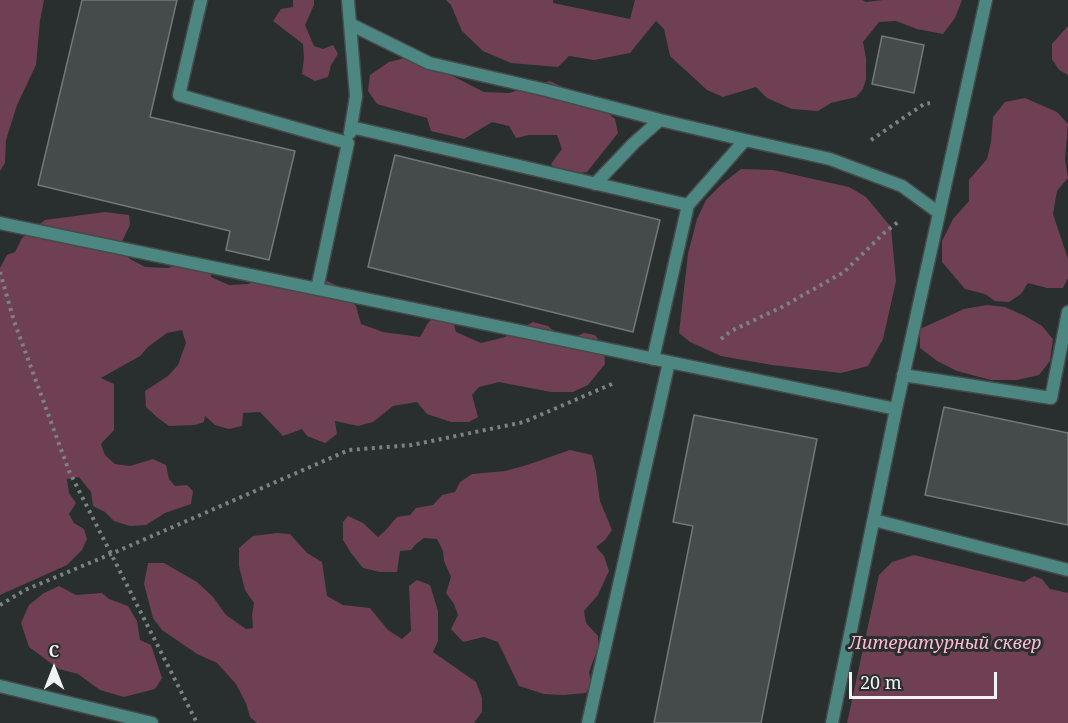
<!DOCTYPE html>
<meta charset="utf-8">
<style>
body{margin:0}
#map{position:relative;width:1068px;height:723px;overflow:hidden;background:#292f2e;font-family:"Noto Serif",serif}
canvas{display:block}
.north{position:absolute;left:24px;top:639px;width:60px;height:60px;-webkit-text-stroke:4px #292f2e;paint-order:stroke;rotate:0deg;font-size:16px;font-weight:700;line-height:24px;text-align:center;color:#eff3f3}
.north::after{content:'';display:block;margin:auto;width:21px;height:27px;background:#eff3f3;clip-path:polygon(50% 0,100% 100%,50% 72%,0 100%)}
.scale{position:absolute;left:849px;top:672px;width:148px;height:27px;box-sizing:border-box;border:3px solid #eff3f3;border-top:0;padding-left:8px;font-size:18px;line-height:21px;white-space:nowrap;color:#eff3f3;-webkit-text-stroke:4px #292f2e;paint-order:stroke}
</style>
<div id="map">
<canvas width="1068" height="723"></canvas>
<div class="north">С</div>
<div class="scale">20 m</div>
</div>
<script>
const context = document.querySelector('canvas').getContext('2d');
context.lineJoin = 'round';
function fill(path, color) {
  context.fillStyle = color;
  context.fill(path, 'evenodd');
}
function toPath(rows) {
  const path = new Path2D();
  for (const r of rows) {
    path.moveTo(r[0], r[1]);
    for (let i = 2; i < r.length; i += 2) path.lineTo(r[i], r[i + 1]);
  }
  return path;
}
function trace(path, color, width, dash) {
  context.strokeStyle = color;
  context.lineWidth = width;
  context.lineCap = dash ? 'butt' : 'round';
  context.setLineDash(dash || []);
  context.stroke(path);
}
function label(font, color, halo, rows, align = 'center') {
  context.font = font + ' "Noto Serif",serif';
  context.lineWidth = 6;
  context.setLineDash([]);
  context.textBaseline = 'middle';
  context.strokeStyle = halo;
  context.fillStyle = color;
  for (const [text, x, y, turn = 0] of rows) {
    context.save();
    context.translate(x, y);
    context.rotate((+turn || 0) * Math.PI / 180);
    context.textAlign = isNaN(turn) ? turn : align;
    if (halo) context.strokeText(text, 0, 0);
    context.fillText(text, 0, 0);
    context.restore();
  }
}
fill(toPath([
 [0,0,44,0,40,21,36,65,17,105,6,140,5,163,0,171],
 [293,0,314,0,314,5,305,25,314,46,323,49,333,45,338,54,331,65,328,77,315,81,302,74,304,58,303,44,273,21,281,9,293,7],
 [446,0,553,0,553,3,630,19,635,0,862,0,866,2,883,0,962,0,955,18,943,34,917,29,896,21,879,22,863,42,866,58,866,79,863,89,856,97,831,103,818,111,792,109,767,98,756,87,723,97,707,90,670,56,664,29,656,21,630,53,594,60,569,56,558,67,511,63,483,51,462,31,451,5],
 [1068,26,1068,75,1059,70,1052,59,1052,44],
 [413,56,484,92,509,93,550,81,596,103,615,119,618,133,587,172,560,175,551,164,562,149,557,135,529,135,516,138,509,126,492,122,464,139,431,131,427,118,377,104,368,91,370,75,389,62],
 [1025,98,1057,112,1068,124,1065,160,1068,178,1057,191,1053,214,1068,259,1068,278,1063,288,1047,288,1028,283,1021,294,1009,302,995,301,985,294,965,289,942,262,942,241,953,219,969,201,969,180,987,159,991,142,993,117,1005,102],
 [741,169,773,170,849,187,866,197,891,227,896,281,883,339,868,366,841,373,772,365,721,356,690,342,679,333,688,254,697,219,706,200,723,183],
 [105,212,129,215,130,225,119,248,130,259,145,267,168,268,191,258,203,258,210,267,211,277,229,285,248,284,266,278,271,273,284,275,291,283,302,292,317,289,327,281,338,286,343,294,356,306,361,324,383,332,420,337,428,323,437,314,452,317,456,332,481,343,505,337,533,322,548,326,565,341,584,333,595,335,604,348,605,364,588,385,573,392,551,392,499,382,479,387,472,395,478,417,469,422,451,422,427,414,417,402,393,406,373,422,358,426,335,421,337,434,325,443,307,436,302,429,283,436,260,412,243,413,242,426,229,429,215,425,205,416,204,422,195,425,169,426,158,418,146,407,145,391,168,376,178,365,186,343,182,330,167,333,148,347,140,356,101,378,114,384,114,430,101,444,105,455,115,464,130,466,153,459,166,465,169,479,175,486,187,485,193,491,191,504,165,513,146,525,130,526,114,521,105,512,93,506,91,492,79,477,67,479,69,493,76,503,69,514,74,523,84,529,87,539,82,550,67,565,0,595,0,268,7,255,15,252,22,238,45,220],
 [987,305,1005,307,1025,316,1042,326,1053,339,1050,361,1039,375,1017,380,991,380,957,371,937,361,920,348,920,329,964,309],
 [570,450,592,455,596,471,600,501,612,530,605,540,596,547,604,556,609,571,598,595,584,611,586,623,598,636,598,648,589,672,591,683,586,693,563,695,544,694,519,686,498,642,484,637,463,642,451,629,458,615,454,604,446,593,451,577,444,561,443,551,437,539,424,538,416,544,411,550,400,551,397,572,380,572,363,568,351,553,343,540,343,522,348,516,363,523,378,537,385,531,397,517,410,515,416,508,433,505,442,495,455,492,460,482,472,474,505,471,527,465],
 [277,533,290,534,307,553,322,562,327,596,343,605,370,608,388,630,402,639,411,631,409,586,417,580,430,585,438,611,438,641,433,652,476,682,482,698,482,712,474,723,257,723,250,717,246,703,236,684,217,663,197,654,162,630,153,618,144,584,148,563,164,563,197,582,213,597,226,615,246,629,253,628,252,615,254,603,245,590,239,566,239,548,253,536],
 [914,555,1024,582,1034,576,1042,579,1050,589,1068,593,1068,723,847,723,879,575,892,562],
 [59,586,76,595,102,593,109,599,128,606,137,621,140,640,151,645,162,678,155,689,124,697,100,690,78,674,59,669,29,647,21,623,29,605,44,593]
]), '#6f3f54');
const building = toPath([
 [82,0,177,0,150,117,295,151,269,260,226,250,230,231,38,185,82,0],
 [882,36,924,45,914,93,872,84,882,36],
 [395,155,660,220,633,332,368,267,395,155],
 [944,407,1068,433,1068,525,925,495,944,407],
 [694,415,817,439,761,723,654,723,693,526,673,522,694,415]
]);
fill(building, '#454b4a');
trace(building, '#717877', 1.5);
const lane = toPath([
 [201,0,179,95,348,143,317,289],
 [348,0,356,96,350,133],
 [350,24,429,63,546,90,660,120],
 [351,127,688,205,653,359],
 [595,184,634,143,660,120,745,140],
 [688,205,745,140,830,159,902,186,939,213],
 [0,223,896,409,832,723],
 [903,375,1051,398,1068,312],
 [896,409,986,0],
 [874,520,1068,570],
 [0,686,152,723],
 [588,723,669,362]
]);
trace(lane, '#454a4a', 15);
trace(toPath([
 [871,140,924,104,930,103],
 [0,272,14,321,69,471,197,723],
 [721,339,731,331,782,307,844,272,884,233,898,222],
 [0,605,25,590,111,554,349,450,412,445,524,422,612,384]
]), '#7c8181', 4, [3, 4.5]);
trace(lane, '#4c8781', 12);
label('italic 18px', '#feb8d4', '#292f2e', [
 ["Литературный сквер",945,644]
]);
</script>
